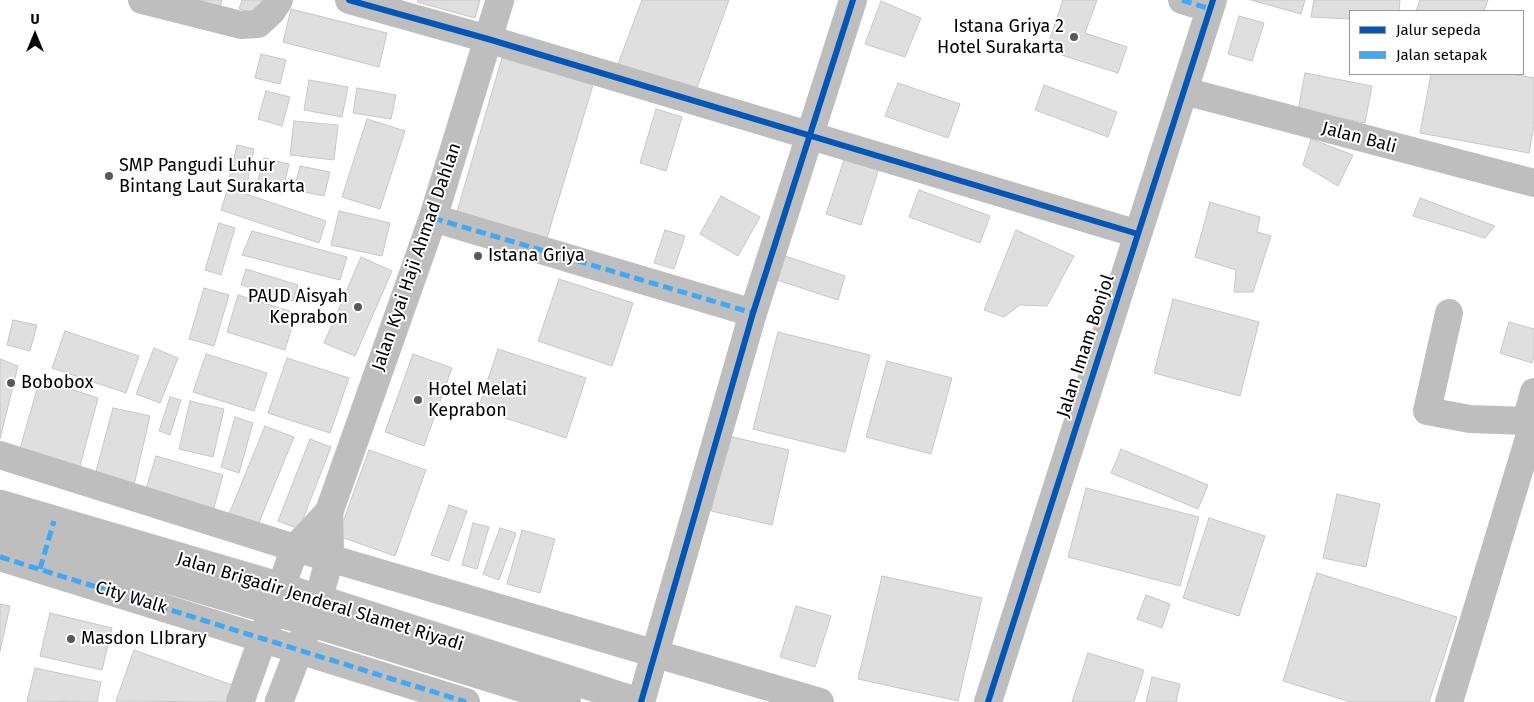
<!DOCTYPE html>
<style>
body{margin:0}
#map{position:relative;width:1534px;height:702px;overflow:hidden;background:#fff;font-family:"Fira Sans",sans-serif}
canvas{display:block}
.legend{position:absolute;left:1349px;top:10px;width:175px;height:65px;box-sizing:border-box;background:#fff;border:1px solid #999;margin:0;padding:6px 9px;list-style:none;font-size:15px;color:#000}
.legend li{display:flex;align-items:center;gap:10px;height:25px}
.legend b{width:25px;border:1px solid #999}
.north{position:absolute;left:10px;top:10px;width:50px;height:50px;-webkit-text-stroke:4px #fff;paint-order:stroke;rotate:0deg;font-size:14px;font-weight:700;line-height:20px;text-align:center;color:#000}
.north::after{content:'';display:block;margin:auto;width:18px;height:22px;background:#000;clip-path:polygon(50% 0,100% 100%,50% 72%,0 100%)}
</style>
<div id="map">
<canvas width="1534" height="702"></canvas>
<ul class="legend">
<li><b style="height:6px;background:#0057b8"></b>Jalur sepeda</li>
<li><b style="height:6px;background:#3fa9f5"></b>Jalan setapak</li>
</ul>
<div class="north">U</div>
</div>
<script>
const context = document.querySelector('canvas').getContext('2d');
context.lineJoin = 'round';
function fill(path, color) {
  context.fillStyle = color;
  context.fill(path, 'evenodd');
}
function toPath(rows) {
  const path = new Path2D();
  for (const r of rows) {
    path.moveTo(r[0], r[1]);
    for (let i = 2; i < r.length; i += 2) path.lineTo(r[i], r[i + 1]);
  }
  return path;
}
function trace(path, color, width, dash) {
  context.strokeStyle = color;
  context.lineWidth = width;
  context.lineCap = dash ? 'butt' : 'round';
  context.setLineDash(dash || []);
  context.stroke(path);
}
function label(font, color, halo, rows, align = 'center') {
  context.font = font + ' "Fira Sans",sans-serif';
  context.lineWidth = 4;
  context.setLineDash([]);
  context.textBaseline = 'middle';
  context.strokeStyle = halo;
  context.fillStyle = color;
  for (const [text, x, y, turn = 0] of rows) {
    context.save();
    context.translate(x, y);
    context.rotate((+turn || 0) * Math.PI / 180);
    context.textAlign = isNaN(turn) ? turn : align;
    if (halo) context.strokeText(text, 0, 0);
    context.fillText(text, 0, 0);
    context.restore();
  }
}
const building = toPath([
 [173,0,222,0,219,12,173,0],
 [242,0,264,0,261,15,239,9,242,0],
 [418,0,480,0,475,18,417,2,418,0],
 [642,0,729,0,695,93,618,64,642,0],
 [1063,0,1097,0,1085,33,1127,47,1118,73,1046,50,1063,0],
 [1251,0,1305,0,1301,14,1251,0],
 [1314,0,1400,0,1399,11,1350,11,1350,19,1311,17,1314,0],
 [1420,0,1488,0,1484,11,1416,11,1420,0],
 [881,1,921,18,905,57,865,44,881,1],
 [291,9,387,33,379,67,283,42,291,9],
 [1239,16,1264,23,1252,61,1228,54,1239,16],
 [261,54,286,60,280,84,255,78,261,54],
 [502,58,593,85,546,241,456,215,502,58],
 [1305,73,1372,86,1365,123,1298,110,1305,73],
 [1431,74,1512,74,1534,78,1534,125,1529,153,1420,133,1431,74],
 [309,80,348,87,342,117,304,110,309,80],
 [898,83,960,104,948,138,885,116,898,83],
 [1044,85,1117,112,1108,137,1035,110,1044,85],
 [357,88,396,95,391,119,353,113,357,88],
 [266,91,290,97,282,126,258,119,266,91],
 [656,109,682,117,666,171,640,163,656,109],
 [367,119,405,131,380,209,342,197,367,119],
 [294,121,338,125,334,160,290,155,294,121],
 [1311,139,1353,155,1338,186,1303,165,1311,139],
 [237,145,254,149,247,184,229,179,237,145],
 [846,154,880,165,861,225,826,214,846,154],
 [264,158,289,164,282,194,256,188,264,158],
 [300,166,330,172,324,196,294,190,300,166],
 [228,188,326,221,319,243,221,210,228,188],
 [919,190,990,216,980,243,909,217,919,190],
 [721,196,760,217,738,256,700,234,721,196],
 [1420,198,1495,226,1485,238,1413,216,1420,198],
 [1210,202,1260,217,1257,232,1271,236,1253,292,1234,292,1236,270,1195,257,1210,202],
 [339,211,390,223,382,256,331,245,339,211],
 [219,223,235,228,221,275,205,270,219,223],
 [665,230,685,236,674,269,654,263,665,230],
 [1016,230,1074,256,1047,306,1020,305,1004,317,984,310,1016,230],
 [252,231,347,257,340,280,242,255,252,231],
 [779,254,845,276,838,300,771,278,779,254],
 [361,257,392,271,355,356,324,343,361,257],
 [246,269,298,285,293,301,241,285,246,269],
 [559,279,633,303,612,366,538,341,559,279],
 [204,288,229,295,214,346,189,339,204,288],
 [238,295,296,313,285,350,227,332,238,295],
 [1173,299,1259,322,1240,396,1154,373,1173,299],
 [13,320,37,325,30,351,7,345,13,320],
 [1509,322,1534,329,1534,356,1532,363,1500,353,1509,322],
 [65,331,139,356,126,393,52,368,65,331],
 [778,332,870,355,845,452,753,429,778,332],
 [154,348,178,358,160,403,136,394,154,348],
 [498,349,586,378,566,438,478,409,498,349],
 [206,354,267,373,254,411,193,392,206,354],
 [413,354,452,368,424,446,385,432,413,354],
 [287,358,349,378,330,433,268,413,287,358],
 [0,359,18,366,0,439,0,359],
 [887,361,952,378,931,454,866,437,887,361],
 [40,379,98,398,79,470,19,452,40,379],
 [170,397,181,400,170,435,159,431,170,397],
 [190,401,224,409,213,457,179,449,190,401],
 [113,408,150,416,134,485,95,475,113,408],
 [235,417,253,423,239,473,221,467,235,417],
 [265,426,294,437,258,525,229,514,265,426],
 [728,436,789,450,772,525,711,511,728,436],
 [310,439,331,447,299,529,278,521,310,439],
 [1121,449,1208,485,1198,509,1111,473,1121,449],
 [369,450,426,470,395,556,338,536,369,450],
 [156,456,223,475,213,511,145,492,156,456],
 [1086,488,1199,517,1180,586,1068,557,1086,488],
 [1337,494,1380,504,1366,567,1323,558,1337,494],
 [449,505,467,511,449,561,431,555,449,505],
 [1209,518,1265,536,1239,616,1183,598,1209,518],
 [473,523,489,527,477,569,462,565,473,523],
 [500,528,516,533,499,580,483,574,500,528],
 [522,530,555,539,540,593,507,584,522,530],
 [1317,573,1457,617,1429,702,1351,702,1283,681,1317,573],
 [882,576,982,598,958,701,858,679,882,576],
 [1146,595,1170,604,1162,628,1137,619,1146,595],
 [0,604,10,606,0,651,0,604],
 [796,606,831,616,815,667,780,657,796,606],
 [50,613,112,628,102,670,40,656,50,613],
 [134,650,232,685,226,702,116,701,134,650],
 [1088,653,1144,670,1134,702,1072,702,1088,653],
 [35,668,101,682,97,702,27,701,35,668],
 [1152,677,1180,684,1176,702,1146,702,1152,677]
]);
fill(building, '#dfdfdf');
trace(building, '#c7c7c7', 1);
const major = toPath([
 [0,504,282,587,639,702],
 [240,702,295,548,329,512],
 [279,702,318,600,330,558,329,512,433,218,500,0]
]);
trace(major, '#dbdbdb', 29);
trace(toPath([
 [142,0,241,25,258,24,272,11,279,0],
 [349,0,488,39,1138,234],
 [1182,0,1210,9],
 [1184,91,1534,183],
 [433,218,753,313],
 [1449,313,1427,411,1470,419,1526,421],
 [1532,428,1526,421,1534,392],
 [0,455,295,548,820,702],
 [0,530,273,611,567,702],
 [0,557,466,702],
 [641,702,753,313,853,0],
 [988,702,1213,0],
 [1449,702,1532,428]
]), '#bebebe', 28);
trace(major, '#bebebe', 28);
trace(toPath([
 [0,540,528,702]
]), '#bebebe', 4, [8, 2.5, 1, 2.5]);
trace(toPath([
 [1182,0,1210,9],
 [433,218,753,313],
 [0,557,466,702],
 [40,569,54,521]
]), '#3fa9f5', 5, [10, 5]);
trace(toPath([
 [349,0,488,39,1138,234],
 [641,702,753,313,853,0],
 [988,702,1213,0]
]), '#0057b8', 6);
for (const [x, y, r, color] of [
 [1074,37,5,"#595959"],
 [109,176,5,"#595959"],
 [478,256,5,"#595959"],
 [358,307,5,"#595959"],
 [11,383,5,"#595959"],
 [418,400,5,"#595959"],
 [71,639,5,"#595959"]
]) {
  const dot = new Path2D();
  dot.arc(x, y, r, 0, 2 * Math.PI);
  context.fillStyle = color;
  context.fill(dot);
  trace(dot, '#fff', 2);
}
label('18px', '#000', '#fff', [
 ["Istana Griya 2",1064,27,"right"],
 ["Hotel Surakarta",1064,48,"right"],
 ["SMP Pangudi Luhur",119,166],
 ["Bintang Laut Surakarta",119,187],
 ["Istana Griya",488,256],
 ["PAUD Aisyah",348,297,"right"],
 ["Keprabon",348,318,"right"],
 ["Bobobox",21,383],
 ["Hotel Melati",428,390],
 ["Keprabon",428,411],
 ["Masdon LIbrary",81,639]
], 'left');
label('18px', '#000', '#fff', [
 ["Jalan Bali",1359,138,15],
 ["Jalan Kyai Haji Ahmad Dahlan",417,257,-71],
 ["Jalan Imam Bonjol",1086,346,-72],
 ["City Walk",131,598,17],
 ["Jalan Brigadir Jenderal Slamet Riyadi",320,602,17]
]);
</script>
